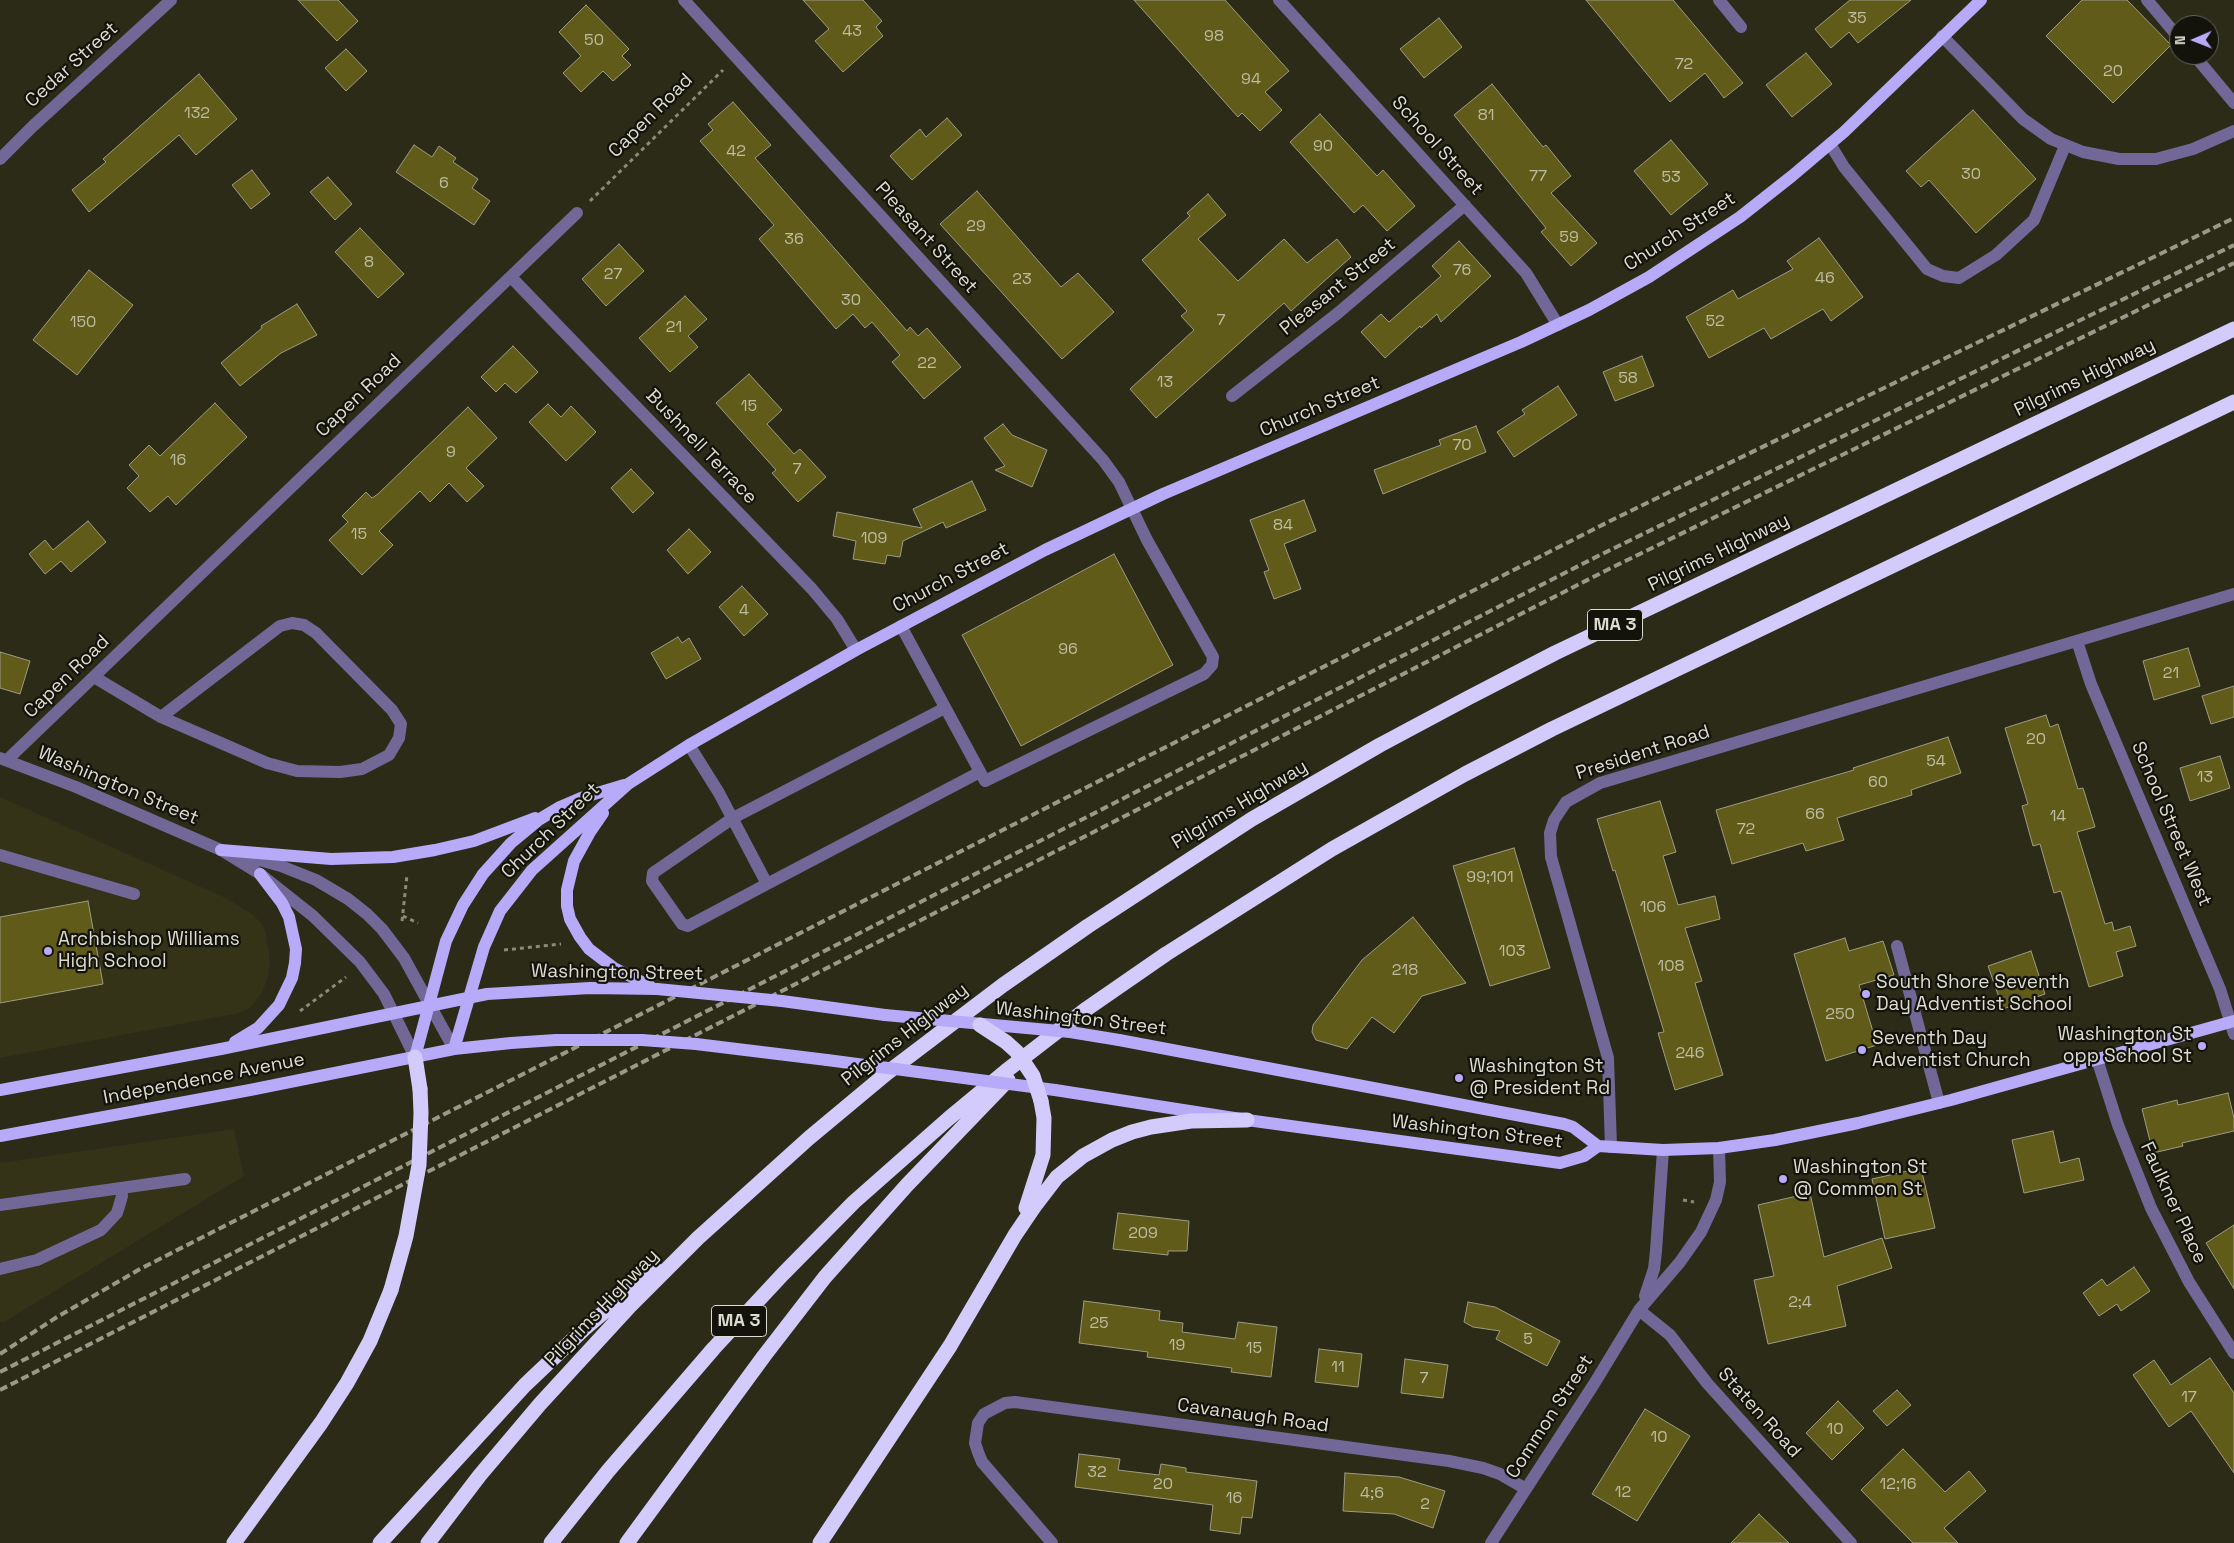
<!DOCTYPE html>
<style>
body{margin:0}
#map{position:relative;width:2234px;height:1543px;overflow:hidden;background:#2c2b18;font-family:"Space Grotesk",sans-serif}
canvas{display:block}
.north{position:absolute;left:2169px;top:15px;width:50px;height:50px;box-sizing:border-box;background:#14130b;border:1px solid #64635a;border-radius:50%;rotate:269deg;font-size:14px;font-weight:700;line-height:20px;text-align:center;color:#dddcd0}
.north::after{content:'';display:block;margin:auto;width:18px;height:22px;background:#b8abf7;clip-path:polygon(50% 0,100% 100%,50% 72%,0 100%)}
</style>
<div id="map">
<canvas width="2234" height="1543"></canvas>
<div class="north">N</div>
</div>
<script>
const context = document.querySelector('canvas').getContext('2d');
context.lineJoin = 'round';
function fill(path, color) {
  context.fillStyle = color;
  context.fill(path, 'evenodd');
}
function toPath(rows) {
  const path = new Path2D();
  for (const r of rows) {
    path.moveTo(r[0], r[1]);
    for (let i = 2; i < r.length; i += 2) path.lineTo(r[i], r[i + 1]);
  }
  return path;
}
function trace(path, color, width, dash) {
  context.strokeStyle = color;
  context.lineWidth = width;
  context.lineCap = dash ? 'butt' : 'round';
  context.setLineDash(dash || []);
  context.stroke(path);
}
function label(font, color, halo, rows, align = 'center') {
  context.font = font + ' "Space Grotesk",sans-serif';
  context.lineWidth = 4.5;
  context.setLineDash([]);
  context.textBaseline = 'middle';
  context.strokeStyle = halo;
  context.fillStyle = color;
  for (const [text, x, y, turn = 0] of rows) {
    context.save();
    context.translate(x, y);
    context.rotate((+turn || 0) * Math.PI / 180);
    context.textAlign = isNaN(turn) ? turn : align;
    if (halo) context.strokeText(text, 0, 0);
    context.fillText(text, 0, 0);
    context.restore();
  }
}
fill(toPath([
 [0,797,226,898,252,914,261,923,266,934,270,961,268,977,262,993,254,1003,248,1009,239,1013,0,1058],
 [234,1129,244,1176,4,1322,0,1322,0,1163]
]), '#343217');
const building = toPath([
 [298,0,338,0,358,21,337,41,298,0],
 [803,0,863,0,882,21,876,27,883,36,843,72,815,41,829,29,803,0],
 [1134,0,1225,0,1289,71,1265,92,1282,110,1260,131,1242,113,1238,117,1134,0],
 [1586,0,1673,0,1743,83,1724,98,1705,73,1670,102,1586,0],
 [1850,0,1911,0,1858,43,1849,32,1831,48,1815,29,1850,0],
 [2082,0,2127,0,2171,45,2113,103,2046,36,2082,0],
 [586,5,629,49,622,56,631,65,613,81,603,71,581,92,563,73,581,56,559,32,586,5],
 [1439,18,1462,47,1424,78,1400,49,1439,18],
 [346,49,367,71,346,91,325,68,346,49],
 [1806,53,1832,84,1792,117,1766,85,1806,53],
 [199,74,237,119,196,155,179,135,89,212,72,190,106,162,103,159,199,74],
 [1492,84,1543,147,1546,145,1571,176,1551,193,1597,243,1571,266,1541,232,1546,228,1454,115,1492,84],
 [733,102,771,145,755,158,907,331,910,327,918,336,927,328,961,367,924,399,892,362,900,355,872,322,865,328,853,314,836,329,759,239,774,225,700,141,713,130,708,124,733,102],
 [1973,110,2036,179,1976,233,1929,180,1921,187,1906,171,1973,110],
 [1320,114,1377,176,1383,170,1415,206,1387,231,1363,205,1354,213,1290,142,1320,114],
 [947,118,962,135,912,180,890,156,920,129,926,137,947,118],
 [1671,140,1708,184,1671,215,1634,171,1671,140],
 [414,145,432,157,439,146,456,158,453,162,478,179,472,188,490,201,474,225,396,172,414,145],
 [252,170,270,194,251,209,232,185,252,170],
 [328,177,352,204,335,220,310,192,328,177],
 [977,191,1061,287,1078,273,1114,312,1062,359,940,224,977,191],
 [1208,194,1226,215,1198,239,1238,281,1284,239,1307,263,1337,239,1351,257,1291,311,1284,303,1156,418,1130,389,1194,330,1181,316,1187,311,1142,260,1190,216,1187,213,1208,194],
 [360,228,404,274,378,298,335,252,360,228],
 [1819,238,1863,297,1831,321,1823,309,1771,339,1764,328,1709,358,1686,317,1733,290,1738,299,1793,269,1787,261,1819,238],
 [1459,241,1491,276,1441,322,1437,314,1421,328,1420,326,1385,358,1361,332,1381,314,1389,322,1441,276,1432,266,1459,241],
 [619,244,644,271,606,306,582,279,619,244],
 [89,270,133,305,77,375,33,340,89,270],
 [685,296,707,319,688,336,698,347,670,372,639,338,685,296],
 [297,304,317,335,281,353,240,386,221,363,262,328,261,326,297,304],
 [513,346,538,372,516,393,505,383,496,392,481,377,513,346],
 [1642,356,1654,386,1615,401,1603,372,1642,356],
 [749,374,782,410,767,424,794,454,800,449,826,477,798,502,772,473,776,470,716,403,749,374],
 [1558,386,1577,415,1514,457,1497,432,1525,414,1522,410,1558,386],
 [215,403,247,437,176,505,168,496,150,512,127,488,139,476,129,465,149,445,160,456,215,403],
 [548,404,561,417,571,406,596,432,566,461,529,422,548,404],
 [468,407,497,438,466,468,484,486,467,502,449,483,430,502,420,491,379,531,393,545,362,575,329,540,348,522,342,516,366,492,372,498,378,494,468,407],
 [1003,424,1012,435,1047,450,1032,487,995,470,1005,466,984,438,1003,424],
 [1476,426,1486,452,1383,494,1374,470,1441,445,1439,440,1476,426],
 [631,469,654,493,633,513,611,488,631,469],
 [972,481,986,510,946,528,943,522,903,541,900,557,887,555,885,564,853,559,856,541,833,536,837,512,922,528,913,509,972,481],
 [1304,500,1316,531,1284,544,1301,589,1274,599,1264,572,1269,570,1250,520,1304,500],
 [88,521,106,542,71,572,61,561,45,574,29,554,45,540,53,550,88,521],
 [689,529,711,552,688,574,667,550,689,529],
 [1114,554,1173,665,1021,746,962,635,1114,554],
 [742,586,768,614,744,636,719,607,742,586],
 [678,637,682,643,689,638,701,659,666,679,651,653,678,637],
 [2188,648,2200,686,2154,700,2143,661,2188,648],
 [0,652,30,661,20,694,0,688,0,652],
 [2234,686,2234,717,2211,724,2202,696,2234,686],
 [2046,715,2050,727,2058,724,2078,789,2083,788,2095,827,2077,832,2105,924,2112,922,2114,931,2130,926,2136,946,2116,952,2123,976,2089,987,2061,891,2054,893,2040,844,2033,846,2022,806,2028,804,2005,728,2046,715],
 [1948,737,1961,773,1911,790,1912,795,1837,818,1844,840,1806,851,1803,843,1732,864,1716,810,1854,770,1853,768,1948,737],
 [2220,756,2230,788,2190,801,2180,768,2220,756],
 [1660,801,1676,852,1663,856,1678,905,1715,896,1720,919,1685,928,1702,981,1695,983,1723,1075,1675,1090,1658,1033,1664,1032,1615,870,1613,871,1597,819,1660,801],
 [1514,848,1550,968,1490,986,1453,866,1514,848],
 [88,901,103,984,0,1003,0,917,88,901],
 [1413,917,1466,983,1422,996,1394,1033,1372,1017,1347,1049,1316,1040,1312,1032,1313,1025,1362,960,1413,917],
 [1845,938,1849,951,1883,941,1894,975,1859,985,1877,1045,1826,1061,1794,954,1845,938],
 [2031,951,2045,994,2003,1009,1988,966,2031,951],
 [2228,1093,2234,1118,2234,1131,2182,1143,2183,1146,2153,1153,2142,1109,2177,1100,2178,1105,2228,1093],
 [2053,1131,2060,1163,2079,1158,2084,1180,2024,1193,2012,1140,2053,1131],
 [1921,1168,1935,1228,1885,1239,1872,1179,1921,1168],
 [1810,1193,1824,1257,1882,1238,1892,1268,1837,1286,1846,1326,1768,1344,1754,1280,1774,1276,1758,1205,1810,1193],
 [1118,1213,1189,1221,1187,1251,1168,1251,1168,1255,1113,1249,1118,1213],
 [2234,1225,2234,1289,2206,1243,2234,1225],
 [2134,1267,2150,1291,2121,1311,2117,1304,2099,1316,2083,1293,2102,1279,2107,1286,2134,1267],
 [1084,1301,1160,1311,1159,1320,1183,1323,1182,1332,1235,1339,1238,1322,1277,1327,1271,1377,1231,1372,1232,1368,1147,1357,1148,1352,1079,1343,1084,1301],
 [1468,1302,1495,1307,1560,1341,1547,1366,1496,1339,1500,1331,1473,1327,1464,1322,1468,1302],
 [1319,1349,1362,1354,1358,1387,1315,1382,1319,1349],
 [2210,1358,2234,1393,2234,1473,2191,1411,2169,1427,2133,1375,2154,1360,2171,1385,2210,1358],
 [1405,1359,1448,1365,1443,1398,1401,1393,1405,1359],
 [1897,1390,1911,1405,1887,1426,1873,1411,1897,1390],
 [1838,1401,1864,1428,1832,1460,1806,1433,1838,1401],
 [1645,1409,1690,1436,1637,1521,1592,1494,1645,1409],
 [1903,1449,1945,1492,1969,1471,1986,1491,1944,1528,1958,1543,1913,1543,1861,1490,1903,1449],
 [1079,1454,1120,1459,1118,1470,1159,1475,1161,1464,1186,1468,1186,1472,1257,1481,1252,1518,1242,1517,1240,1534,1210,1530,1213,1505,1075,1487,1079,1454],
 [1345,1473,1399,1477,1445,1491,1433,1528,1394,1514,1343,1511,1345,1473],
 [1759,1514,1789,1543,1731,1543,1759,1514]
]);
fill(building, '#615b1a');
trace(building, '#9d9c85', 1);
trace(toPath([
 [590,201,723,70],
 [403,916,418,923],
 [402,921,407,875],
 [504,950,561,944],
 [300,1011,346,977],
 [1683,1200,1694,1202]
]), '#8b8a7b', 3, [4, 4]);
trace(toPath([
 [684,0,1103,460,1119,482,1147,540,1213,657,1212,665,1204,674,985,781,901,626],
 [1279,0,1526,273,1558,325],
 [1719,0,1741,27],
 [2147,0,2179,38],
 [1942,36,2023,119,2051,139,2083,152,2119,159,2156,159,2193,149,2234,131],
 [2194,55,2234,103],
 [1830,144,1844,167,1927,269,1943,276,1959,278,1996,255,2034,220,2065,146],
 [0,159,32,127,171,0],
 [511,277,812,589,837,619,856,650],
 [1232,396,1338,313,1465,205],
 [2077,641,2091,684,2220,989,2234,1034],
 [94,677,161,717,267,763,297,771,340,772,362,769,389,755,399,738,401,724,392,710,316,633,304,625,292,623,280,626,161,717],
 [689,745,719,793,767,884,980,772],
 [0,758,76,787,221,850,260,874,313,916,360,962,384,994,415,1057],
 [7,760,577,213],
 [0,855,134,894],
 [245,856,281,866,316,880,348,899,367,914,382,929,404,958,454,1049],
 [767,884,688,926,682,924,652,881,653,873,733,818,945,708],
 [1897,946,1939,1103],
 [2097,1059,2118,1125,2151,1208,2189,1282,2234,1353],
 [1611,1147,1608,1058,1551,857,1550,833,1554,820,1566,802,1600,783,2234,594],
 [121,1188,185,1179],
 [0,1205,121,1188,122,1196,117,1213,101,1230,37,1260,0,1269],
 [1645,1296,1654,1269,1656,1251,1663,1150],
 [1639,1310,1670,1335,1707,1383,1851,1543],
 [1052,1543,982,1462,978,1452,975,1443,978,1423,984,1414,1005,1403,1015,1402,1449,1461,1483,1468,1500,1474,1526,1489],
 [1491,1543,1594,1384,1639,1310,1680,1262,1701,1232,1716,1200,1720,1182,1719,1148]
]), '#716898', 12);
trace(toPath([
 [603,813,590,832,574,861,567,890,567,906,570,919,580,937,589,949,614,968,650,986],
 [221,850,331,859,393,857,435,850,474,841,535,818],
 [782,1001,885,1015],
 [1119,1040,1564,1124,1573,1127,1598,1146],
 [235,1042,258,1028,279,1005,292,978,295,963,296,949,289,917,282,903,260,874],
 [696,1044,827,1060],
 [454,1049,484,947,500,911,532,870,628,784,689,745,856,650,1045,550,1163,494,1521,342,1589,310,1649,277,1740,217,1792,176,1844,132,1981,0],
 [415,1057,446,941,463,905,483,874,511,843,540,819,560,807,581,798,624,785],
 [0,1090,221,1049,487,994,590,988,657,989],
 [1055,1090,1247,1120,1560,1163,1584,1156,1598,1146,1663,1150,1719,1148,1775,1140,1858,1123,1951,1100,2234,1021],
 [0,1136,250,1090,454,1049,511,1043,556,1040]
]), '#b7aaf9', 12);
trace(toPath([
 [415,1057,420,1089],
 [1026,1208,1043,1155,1044,1118,1041,1101],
 [234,1543,321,1423,347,1383,370,1341,391,1290],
 [380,1543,525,1385,584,1329,655,1269],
 [428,1543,480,1475,540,1404,630,1306,698,1238,809,1138,887,1073,1003,985,1088,926,1252,819,1380,745,1468,698,1555,653,2234,329],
 [551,1543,608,1471,714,1348,783,1274,854,1202,948,1119,1006,1071,1085,1010,1166,954,1332,849,1465,774,1552,729,2234,402],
 [627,1543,764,1356,825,1277,907,1185,1008,1080],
 [820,1543,950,1346,1015,1235,1034,1207,1057,1177,1083,1156,1112,1140,1132,1132,1151,1127,1191,1121,1247,1120]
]), '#d2cbfb', 15);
trace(toPath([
 [0,1354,57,1317,140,1269,1610,521,2234,218],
 [0,1372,1598,556,2234,245],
 [0,1390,1605,571,2234,263]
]), '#99988a', 4, [8, 4]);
trace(toPath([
 [657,989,782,1001],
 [885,1015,1070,1032,1119,1040],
 [556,1040,642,1040,696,1044],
 [827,1060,1055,1090]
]), '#b7aaf9', 12);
trace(toPath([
 [980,1025,1006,1042,1017,1052,1033,1076,1041,1101],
 [391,1290,406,1236,419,1165,421,1113,420,1089]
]), '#d2cbfb', 15);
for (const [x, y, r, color] of [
 [48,951,5,"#b8abf7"],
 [1866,994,5,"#b8abf7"],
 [2202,1046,5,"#b8abf7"],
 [1862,1050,5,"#b8abf7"],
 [1459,1078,5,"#b8abf7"],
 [1783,1179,5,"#b8abf7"]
]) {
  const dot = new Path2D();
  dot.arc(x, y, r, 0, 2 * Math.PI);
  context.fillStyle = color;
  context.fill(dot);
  trace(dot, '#14130b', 2);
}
label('16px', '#bebca2', null, [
 ["35",1857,19],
 ["43",852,32],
 ["98",1214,37],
 ["50",594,41],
 ["72",1684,65],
 ["20",2113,72],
 ["94",1251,80],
 ["132",197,114],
 ["81",1486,116],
 ["90",1323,147],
 ["42",736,152],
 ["30",1971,175],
 ["77",1538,177],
 ["53",1671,178],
 ["6",444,184],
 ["29",976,227],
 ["59",1569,238],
 ["36",794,240],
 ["8",369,263],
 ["76",1462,271],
 ["27",613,275],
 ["46",1825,279],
 ["23",1022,280],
 ["30",851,301],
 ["7",1221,321],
 ["52",1715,322],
 ["150",83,323],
 ["21",674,328],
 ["22",927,364],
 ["58",1628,379],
 ["13",1165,383],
 ["15",749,407],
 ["70",1462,446],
 ["9",451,453],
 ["16",178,461],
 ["7",797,470],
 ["84",1283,526],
 ["15",359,535],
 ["109",874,539],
 ["4",744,611],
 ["96",1068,650],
 ["21",2171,674],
 ["20",2036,740],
 ["54",1936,762],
 ["13",2205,778],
 ["60",1878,783],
 ["66",1815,815],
 ["14",2058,817],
 ["72",1746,830],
 ["99;101",1490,878],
 ["106",1653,908],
 ["103",1512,952],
 ["108",1671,967],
 ["218",1405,971],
 ["250",1840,1015],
 ["246",1690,1054],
 ["209",1143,1234],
 ["2;4",1800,1303],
 ["25",1099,1324],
 ["5",1528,1340],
 ["19",1177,1346],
 ["15",1254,1349],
 ["11",1338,1368],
 ["7",1424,1379],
 ["17",2189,1398],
 ["10",1835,1430],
 ["10",1659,1438],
 ["32",1097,1473],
 ["20",1163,1485],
 ["12;16",1898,1485],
 ["12",1623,1493],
 ["4;6",1372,1494],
 ["16",1234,1499],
 ["2",1425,1505]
]);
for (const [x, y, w] of [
 [1615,625,55],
 [739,1321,55]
]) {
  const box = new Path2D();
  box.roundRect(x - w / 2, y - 15.5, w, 31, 4);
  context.fillStyle = '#14130b';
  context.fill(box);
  trace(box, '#dddcd0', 1);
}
label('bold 18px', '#dddcd0', null, [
 ["MA 3",1615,625],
 ["MA 3",739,1321]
]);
label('19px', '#dddcd0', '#14130b', [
 ["Cedar Street",72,65,-42],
 ["Capen Road",651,116,-45],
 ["School Street",1437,146,48],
 ["Church Street",1680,232,-33],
 ["Pleasant Street",926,238,48],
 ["Pleasant Street",1338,287,-39],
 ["Pilgrims Highway",2085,378,-26],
 ["Capen Road",359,396,-44],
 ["Church Street",1320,407,-23],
 ["Bushnell Terrace",701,447,46],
 ["Pilgrims Highway",1719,553,-26],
 ["Church Street",951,578,-28],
 ["Capen Road",67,677,-44],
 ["President Road",1643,753,-18],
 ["Washington Street",118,786,23],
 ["Pilgrims Highway",1240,805,-31],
 ["School Street West",2171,824,67],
 ["Church Street",551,831,-44],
 ["Washington Street",617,973,1],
 ["Washington Street",1081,1019,7],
 ["Pilgrims Highway",905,1035,-38],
 ["Independence Avenue",204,1079,-11],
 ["Washington Street",1477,1132,7],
 ["Faulkner Place",2173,1203,65],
 ["Pilgrims Highway",602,1308,-46],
 ["Staten Road",1759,1413,48],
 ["Cavanaugh Road",1253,1416,8],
 ["Common Street",1550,1417,-57]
]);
label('19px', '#dddcd0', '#14130b', [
 ["Archbishop Williams",58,940],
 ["High School",58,962],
 ["South Shore Seventh",1876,983],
 ["Day Adventist School",1876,1005],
 ["Washington St",2192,1035,"right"],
 ["opp School St",2192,1057,"right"],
 ["Seventh Day",1872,1039],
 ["Adventist Church",1872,1061],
 ["Washington St",1469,1067],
 ["@ President Rd",1469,1089],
 ["Washington St",1793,1168],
 ["@ Common St",1793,1190]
], 'left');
</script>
